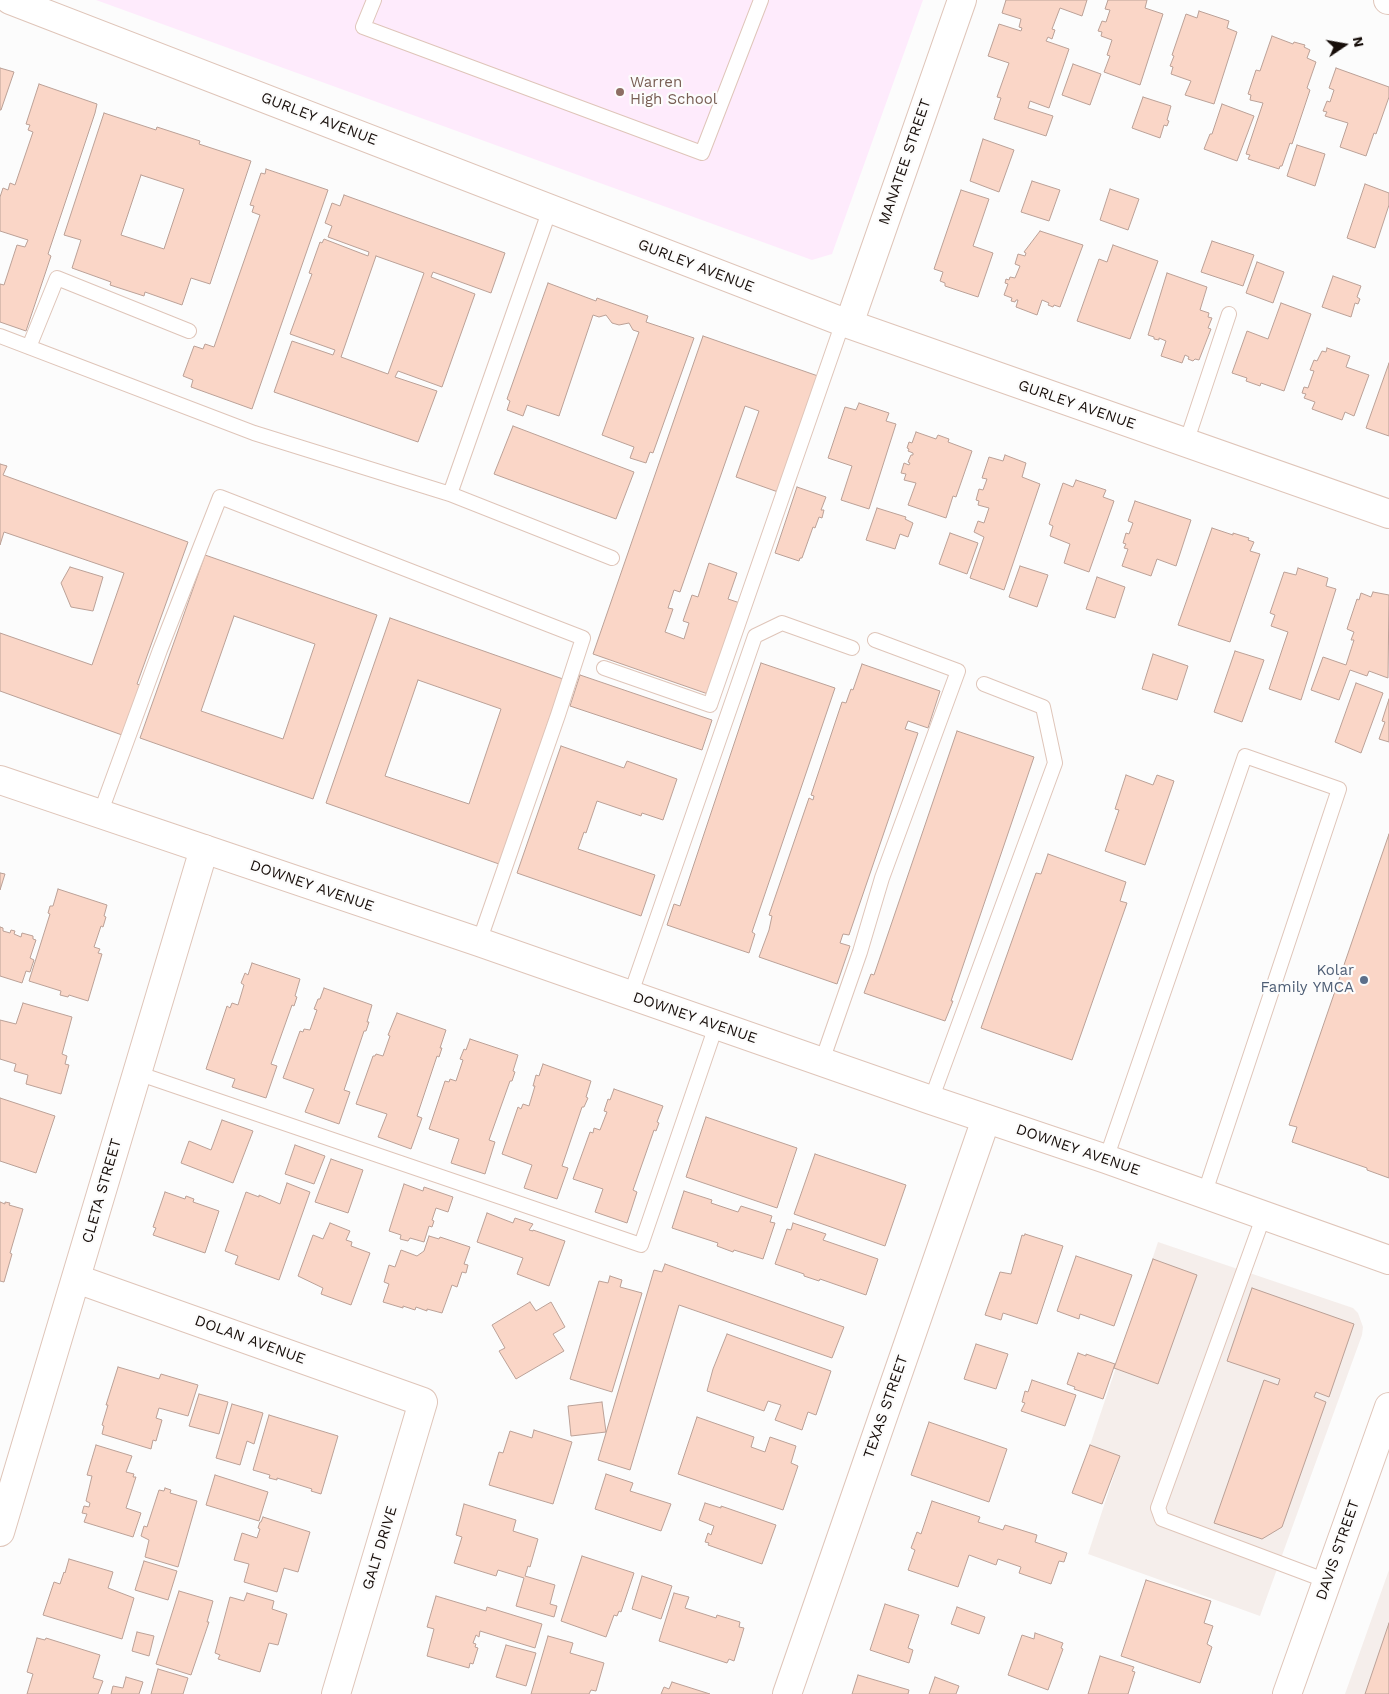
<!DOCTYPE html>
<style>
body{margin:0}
#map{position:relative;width:1389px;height:1694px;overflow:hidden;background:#fcfcfc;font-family:"Work Sans",sans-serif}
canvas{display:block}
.north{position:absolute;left:1319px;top:20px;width:50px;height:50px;-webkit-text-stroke:4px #fcfcfc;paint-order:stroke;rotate:78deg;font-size:14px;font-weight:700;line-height:20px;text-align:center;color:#170e0a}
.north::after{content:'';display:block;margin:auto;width:18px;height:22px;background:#170e0a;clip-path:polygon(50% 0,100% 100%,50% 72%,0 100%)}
</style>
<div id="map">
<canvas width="1389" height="1694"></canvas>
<div class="north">N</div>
</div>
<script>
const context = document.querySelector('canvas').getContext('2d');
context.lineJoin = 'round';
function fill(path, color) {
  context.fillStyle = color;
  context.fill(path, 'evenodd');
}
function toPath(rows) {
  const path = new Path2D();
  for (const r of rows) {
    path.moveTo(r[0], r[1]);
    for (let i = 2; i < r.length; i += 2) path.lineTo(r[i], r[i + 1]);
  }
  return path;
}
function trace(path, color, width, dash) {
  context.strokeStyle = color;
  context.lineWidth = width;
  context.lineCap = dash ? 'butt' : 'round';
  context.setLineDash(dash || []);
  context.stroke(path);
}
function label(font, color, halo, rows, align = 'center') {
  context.font = font + ' "Work Sans",sans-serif';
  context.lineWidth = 4.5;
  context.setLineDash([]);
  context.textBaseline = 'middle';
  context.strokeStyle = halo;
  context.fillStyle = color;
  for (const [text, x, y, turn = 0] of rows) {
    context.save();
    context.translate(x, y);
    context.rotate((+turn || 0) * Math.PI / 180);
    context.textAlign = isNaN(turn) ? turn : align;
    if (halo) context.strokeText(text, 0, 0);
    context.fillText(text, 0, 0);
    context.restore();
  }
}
fill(toPath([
 [1158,1242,1353,1308,1358,1313,1363,1327,1362,1335,1260,1616,1088,1554,1120,1457,1090,1445],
 [1389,1570,1389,1694,1345,1694]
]), '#f5eeeb');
fill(toPath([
 [96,0,923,0,832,254,812,260]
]), '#feebfc');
const building = toPath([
 [1006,0,1087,0,1082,16,1060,8,1052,29,1055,30,1052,39,1048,37,1046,41,1069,49,1049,108,1030,101,1028,108,1053,116,1046,136,994,119,1001,98,997,97,1009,63,988,56,999,24,1021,31,1022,28,1019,27,1021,19,1002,13,1006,0],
 [1108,0,1147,0,1145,8,1163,14,1140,85,1104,72,1110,56,1107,55,1112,40,1101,36,1102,32,1098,31,1102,21,1106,22,1110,10,1105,9,1108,0],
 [1199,11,1229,21,1227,28,1237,32,1214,104,1185,95,1191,81,1171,74,1173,67,1170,66,1174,56,1172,55,1186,14,1197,18,1199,11],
 [1272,36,1293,44,1294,42,1305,45,1304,47,1310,50,1307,58,1316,62,1307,88,1310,90,1292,144,1290,143,1282,166,1280,166,1279,169,1248,159,1250,155,1246,154,1263,103,1250,100,1251,95,1248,94,1256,70,1260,71,1272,36],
 [1073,64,1101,74,1090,105,1062,95,1073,64],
 [0,68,14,72,1,110,0,110,0,68],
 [1336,68,1389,87,1389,97,1376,134,1374,133,1366,156,1340,147,1348,123,1325,116,1327,112,1323,111,1327,101,1330,102,1334,90,1329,88,1336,68],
 [39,84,97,104,95,113,48,254,51,256,26,331,0,322,0,284,4,285,17,245,25,247,28,240,0,231,0,197,3,188,8,190,10,183,15,185,33,132,28,130,30,125,26,124,39,84],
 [1143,97,1171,106,1167,120,1169,121,1167,126,1164,125,1160,138,1132,128,1143,97],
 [1222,104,1254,116,1237,161,1204,149,1210,134,1212,134,1222,104],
 [104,113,156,130,157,127,200,141,199,144,251,161,210,284,191,278,182,305,145,292,144,296,110,285,111,282,72,268,81,240,64,235,104,113],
 [141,175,184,189,164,249,121,235,141,175],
 [983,139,1014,150,999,192,970,181,983,139],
 [1297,145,1325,154,1315,186,1287,176,1297,145],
 [266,169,328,190,252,409,191,387,193,380,183,376,194,346,203,349,205,344,214,347,260,215,252,212,254,206,250,205,261,173,265,174,266,169],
 [1032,181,1060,190,1049,221,1021,212,1032,181],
 [1365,184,1389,193,1389,205,1375,248,1347,238,1365,184],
 [1110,189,1139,199,1128,230,1100,220,1110,189],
 [961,190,989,199,973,246,993,253,978,297,945,286,945,283,940,281,943,272,934,269,961,190],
 [344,195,505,253,491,293,433,272,431,277,475,294,442,387,398,371,395,377,437,391,418,442,274,392,292,341,333,355,335,350,290,334,312,274,309,273,320,242,322,243,324,239,368,256,369,252,328,237,332,226,325,223,332,203,340,206,344,195],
 [376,256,424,273,388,374,341,357,376,256],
 [1040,231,1083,245,1060,307,1054,305,1053,307,1048,305,1049,303,1042,300,1037,315,1016,307,1018,300,1016,300,1015,302,1011,301,1012,298,1004,295,1008,284,1005,283,1006,279,1009,280,1010,277,1015,278,1020,266,1015,264,1018,254,1025,256,1026,253,1024,252,1040,231],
 [1212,241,1254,255,1243,286,1201,272,1212,241],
 [1113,245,1158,261,1130,339,1077,321,1099,259,1107,262,1113,245],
 [1257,262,1284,272,1273,303,1246,293,1257,262],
 [1167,273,1207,287,1200,310,1209,313,1208,317,1212,318,1208,328,1211,329,1199,360,1195,359,1193,361,1188,359,1189,357,1185,355,1182,363,1161,356,1166,341,1159,338,1159,340,1154,339,1154,337,1148,335,1167,273],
 [1333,276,1361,286,1357,297,1360,299,1358,304,1355,303,1351,317,1322,307,1333,276],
 [548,283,596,301,597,298,648,316,646,322,694,338,653,453,650,452,646,463,630,458,634,447,602,435,639,332,633,330,629,323,619,325,612,323,606,315,599,317,593,315,559,416,527,405,523,416,507,410,510,401,507,399,548,283],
 [1281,303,1311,314,1284,391,1261,383,1260,386,1246,381,1247,378,1232,373,1247,331,1268,339,1281,303],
 [703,336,818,376,778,492,736,477,759,411,745,406,680,592,674,590,668,608,673,609,665,632,684,639,689,623,683,621,692,595,698,597,709,563,737,573,728,599,740,603,708,694,593,654,703,336],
 [1327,348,1350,356,1346,367,1369,375,1354,416,1345,412,1342,420,1312,409,1315,402,1304,398,1306,394,1302,393,1304,387,1308,388,1314,371,1310,370,1314,360,1317,361,1322,351,1326,352,1327,348],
 [1389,363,1389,436,1366,428,1389,363],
 [859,403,889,413,886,421,896,424,869,509,841,500,852,466,828,458,845,407,856,410,859,403],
 [513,426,634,472,616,519,494,474,513,426],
 [916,432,936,439,938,435,949,439,948,442,972,451,956,497,953,496,946,518,908,505,916,483,904,480,906,474,901,473,904,463,909,465,910,463,908,462,911,455,913,455,913,453,908,451,909,449,907,448,909,442,912,443,916,432],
 [1005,455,1026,463,1022,477,1040,484,1004,590,970,578,984,537,974,532,978,521,984,523,989,508,978,505,979,501,976,500,979,489,983,490,987,479,982,478,989,457,1003,461,1005,455],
 [0,464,7,466,3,475,188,542,137,684,140,685,122,735,0,691,0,633,92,665,124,573,4,532,0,545,0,464],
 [1076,480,1106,490,1103,497,1114,501,1089,572,1064,563,1070,544,1050,536,1053,526,1049,524,1063,483,1073,487,1076,480],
 [797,487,826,497,821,510,824,510,822,518,819,517,815,528,813,527,802,558,800,558,799,561,775,553,797,487],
 [1135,501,1191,520,1176,566,1157,559,1151,576,1122,566,1128,549,1124,548,1126,544,1123,543,1126,533,1129,534,1133,523,1128,521,1135,501],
 [877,508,906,517,905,519,913,523,908,537,900,534,895,549,866,540,877,508],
 [1212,528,1233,535,1233,533,1249,538,1248,540,1254,542,1250,551,1260,554,1230,642,1178,625,1212,528],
 [950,533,978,543,967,574,939,564,950,533],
 [205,555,377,615,313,799,140,738,205,555],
 [234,616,315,644,283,739,201,711,234,616],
 [1020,566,1048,575,1037,607,1009,597,1020,566],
 [70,567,103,577,93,611,71,607,61,583,70,567],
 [1298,568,1328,578,1326,586,1336,589,1301,700,1269,689,1288,632,1271,626,1275,615,1270,613,1284,572,1296,575,1298,568],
 [1097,577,1125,587,1115,618,1086,609,1097,577],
 [1373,592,1389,595,1388,678,1369,671,1367,676,1350,670,1339,700,1311,690,1323,657,1346,665,1354,640,1351,640,1354,632,1347,629,1357,599,1359,600,1361,593,1371,597,1373,592],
 [390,618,563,679,499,864,326,803,390,618],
 [418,680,501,709,469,804,385,776,418,680],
 [1235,651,1264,660,1242,722,1214,712,1235,651],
 [1153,654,1188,666,1177,700,1142,689,1153,654],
 [761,663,835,688,752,932,755,934,749,953,667,925,674,904,680,906,761,663],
 [862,664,940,691,928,728,908,721,905,729,918,733,849,935,843,934,840,943,850,946,837,984,759,957,769,930,772,916,769,915,809,798,813,800,814,796,811,795,842,702,846,703,851,689,853,690,862,664],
 [580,675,712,720,702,750,570,706,580,675],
 [1356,683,1383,693,1361,753,1335,742,1356,683],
 [1389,699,1389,742,1379,739,1385,722,1382,721,1389,699],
 [957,731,1034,757,951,1001,953,1001,945,1021,864,993,871,974,874,975,957,731],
 [561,746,624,768,627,761,677,779,663,820,642,813,641,816,597,801,586,833,584,832,578,849,655,875,641,916,517,873,561,746],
 [1126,775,1153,785,1157,775,1174,781,1145,865,1105,851,1119,810,1115,809,1126,775],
 [1389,834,1389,1178,1367,1170,1367,1168,1292,1142,1297,1127,1289,1125,1389,834],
 [1048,854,1126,882,1120,901,1127,903,1072,1060,981,1028,1036,873,1041,874,1048,854],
 [0,873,5,874,0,890,0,873],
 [58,889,107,905,104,916,106,917,103,927,101,926,94,947,100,949,98,953,102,954,88,1001,69,995,68,997,60,995,61,991,29,981,50,914,48,913,50,906,53,906,58,889],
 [0,927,3,928,3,931,10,933,11,930,15,931,14,934,21,937,22,933,33,936,33,939,36,940,30,958,34,960,30,972,26,971,22,983,0,976,0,927],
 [252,963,300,979,295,996,297,997,294,1006,292,1005,271,1064,277,1066,266,1098,232,1087,235,1079,206,1069,227,1006,230,1008,232,1003,238,1005,244,985,241,983,245,973,248,975,252,963],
 [324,988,372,1005,367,1022,369,1022,366,1031,364,1031,344,1090,350,1092,339,1124,305,1112,314,1089,283,1078,300,1031,303,1032,304,1029,310,1030,317,1010,314,1009,318,999,320,999,324,988],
 [23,1003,72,1017,62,1054,67,1056,65,1064,69,1065,61,1094,26,1084,28,1075,14,1071,16,1064,0,1059,0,1020,16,1024,23,1003],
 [397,1013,446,1030,440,1048,442,1048,439,1057,437,1056,417,1116,422,1118,411,1149,378,1137,387,1114,356,1104,373,1056,375,1056,376,1054,383,1056,390,1036,388,1035,397,1013],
 [470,1039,518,1055,513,1071,515,1072,512,1081,510,1081,489,1140,495,1142,485,1174,451,1163,459,1139,429,1129,445,1081,449,1082,450,1079,456,1081,463,1060,460,1059,464,1049,466,1050,470,1039],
 [543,1064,591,1081,586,1097,588,1098,584,1107,582,1107,562,1166,568,1168,557,1199,524,1188,532,1165,502,1154,518,1107,521,1109,523,1104,529,1106,535,1086,533,1086,536,1075,539,1076,543,1064],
 [614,1089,663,1106,657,1122,659,1123,656,1131,654,1130,633,1190,637,1192,627,1223,595,1212,603,1189,573,1179,590,1132,593,1133,594,1128,600,1130,607,1112,604,1111,608,1099,610,1100,614,1089],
 [0,1098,55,1116,36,1173,0,1161,0,1098],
 [706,1117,797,1148,777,1208,686,1177,706,1117],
 [222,1120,253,1131,233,1183,181,1163,189,1141,211,1150,222,1120],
 [295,1145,325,1156,314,1184,285,1174,295,1145],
 [815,1154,906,1185,885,1246,794,1214,815,1154],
 [331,1159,363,1170,348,1213,315,1202,331,1159],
 [287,1183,310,1192,279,1280,235,1264,238,1256,225,1251,246,1192,259,1197,259,1195,280,1204,287,1183],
 [404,1184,423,1191,424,1187,453,1197,448,1212,436,1208,432,1220,434,1221,432,1227,429,1226,424,1242,410,1238,408,1241,400,1239,401,1235,389,1231,404,1184],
 [684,1191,712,1200,711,1203,738,1212,741,1206,772,1216,770,1222,775,1223,763,1259,734,1250,733,1252,717,1246,718,1243,672,1228,684,1191],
 [165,1192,185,1199,186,1196,194,1199,193,1202,219,1211,205,1253,153,1235,156,1228,153,1227,165,1192],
 [0,1202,5,1204,5,1202,10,1203,9,1205,23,1209,10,1253,12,1254,4,1282,0,1281,0,1202],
 [487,1213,513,1223,515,1218,533,1224,529,1230,533,1231,533,1230,565,1241,549,1286,517,1274,523,1258,477,1242,487,1213],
 [330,1223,350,1231,346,1240,352,1242,351,1246,370,1253,351,1305,321,1294,323,1288,298,1276,313,1235,323,1239,330,1223],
 [793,1223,826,1234,823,1240,878,1259,866,1295,820,1279,819,1281,804,1276,804,1274,775,1264,787,1229,791,1230,793,1223],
 [1025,1234,1063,1246,1037,1324,1003,1313,1001,1320,985,1315,1000,1272,1011,1274,1022,1235,1024,1236,1025,1234],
 [429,1236,439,1239,440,1237,470,1247,464,1264,468,1265,466,1273,462,1272,457,1287,452,1285,442,1313,427,1309,427,1311,416,1307,415,1310,403,1306,403,1308,383,1302,389,1284,384,1282,389,1265,395,1267,401,1250,417,1256,424,1251,429,1236],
 [1076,1256,1132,1275,1114,1326,1080,1314,1079,1319,1057,1311,1076,1256],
 [1153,1259,1197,1275,1158,1384,1114,1368,1153,1259],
 [665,1264,844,1327,832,1358,679,1305,630,1470,598,1460,654,1270,662,1272,665,1264],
 [610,1276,622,1280,620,1287,642,1293,612,1392,570,1379,599,1281,608,1283,610,1276],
 [1252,1288,1354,1324,1329,1397,1316,1392,1314,1397,1326,1402,1282,1527,1262,1539,1214,1523,1264,1380,1278,1385,1280,1379,1227,1361,1252,1288],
 [530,1302,536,1311,551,1302,565,1327,553,1334,564,1351,516,1379,499,1351,505,1348,492,1325,530,1302],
 [727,1334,831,1371,816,1415,808,1412,802,1430,775,1420,781,1405,768,1401,764,1411,707,1391,713,1369,727,1334],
 [976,1344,1008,1354,996,1389,964,1379,976,1344],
 [1078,1353,1086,1356,1086,1354,1115,1364,1103,1399,1074,1389,1075,1387,1067,1384,1078,1353],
 [118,1367,159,1379,161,1374,198,1385,188,1416,159,1408,156,1418,162,1420,156,1441,153,1440,151,1449,102,1434,104,1426,102,1425,108,1405,106,1405,118,1367],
 [1032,1380,1076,1395,1065,1426,1021,1411,1025,1403,1022,1402,1025,1391,1028,1392,1032,1380],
 [199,1394,228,1402,219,1434,189,1426,199,1394],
 [602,1402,606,1432,571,1436,568,1406,602,1402],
 [232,1404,263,1413,254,1444,247,1441,240,1465,216,1458,232,1404],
 [269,1415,338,1436,321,1494,311,1491,312,1489,277,1478,277,1480,269,1478,270,1475,253,1470,269,1415],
 [697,1417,754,1437,751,1447,765,1452,770,1437,796,1446,791,1463,798,1466,783,1510,678,1474,697,1417],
 [929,1422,1007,1449,989,1502,911,1475,929,1422],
 [534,1430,572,1442,553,1504,489,1485,499,1452,503,1453,510,1431,532,1438,534,1430],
 [96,1445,132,1456,126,1472,134,1474,133,1477,136,1477,126,1508,141,1513,133,1537,84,1522,87,1514,82,1513,84,1506,89,1507,90,1503,86,1501,92,1476,87,1475,96,1445],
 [1090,1445,1120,1456,1102,1504,1072,1493,1090,1445],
 [606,1474,633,1483,630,1491,671,1504,661,1531,595,1509,606,1474],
 [215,1475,268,1492,259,1521,206,1505,215,1475],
 [165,1488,171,1490,170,1493,197,1501,178,1567,145,1557,149,1540,141,1536,144,1526,147,1527,159,1490,164,1491,165,1488],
 [932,1501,980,1517,978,1522,1003,1530,1005,1525,1037,1535,1035,1542,1067,1553,1064,1562,1059,1561,1051,1584,1019,1573,1021,1567,998,1559,996,1565,969,1555,958,1587,908,1570,915,1550,911,1548,917,1532,921,1534,932,1501],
 [705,1503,721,1508,721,1506,776,1525,762,1564,708,1545,709,1543,705,1542,708,1533,711,1535,714,1526,699,1520,705,1503],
 [464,1504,516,1520,513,1531,538,1539,530,1567,528,1566,525,1576,555,1585,550,1604,557,1606,554,1617,516,1606,524,1578,498,1570,496,1576,454,1563,462,1537,456,1535,464,1504],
 [263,1517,310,1532,298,1572,284,1568,277,1592,244,1582,249,1564,234,1560,242,1533,257,1538,260,1529,258,1528,260,1522,261,1522,263,1517],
 [582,1556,634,1573,621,1612,619,1611,617,1616,614,1615,606,1637,561,1621,582,1556],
 [69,1559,113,1572,108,1588,134,1598,122,1639,43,1615,54,1582,60,1584,64,1572,65,1573,69,1559],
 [144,1561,177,1571,168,1600,135,1590,144,1561],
 [642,1576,672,1586,661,1619,632,1609,642,1576],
 [1146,1580,1211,1601,1204,1623,1213,1626,1207,1644,1212,1647,1200,1683,1121,1656,1146,1580],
 [179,1591,213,1601,207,1622,209,1622,191,1675,156,1664,179,1591],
 [247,1593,274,1601,272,1609,287,1614,278,1645,269,1643,260,1672,218,1659,220,1655,215,1653,230,1597,244,1601,247,1593],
 [674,1593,689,1597,685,1608,716,1618,717,1615,740,1622,739,1627,744,1628,734,1661,729,1659,727,1663,659,1641,674,1593],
 [436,1596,486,1611,487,1607,542,1624,535,1648,480,1631,479,1637,476,1635,473,1643,476,1644,475,1647,478,1648,473,1664,470,1663,469,1668,427,1656,434,1629,427,1627,436,1596],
 [885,1604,919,1615,908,1648,913,1650,909,1663,870,1650,885,1604],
 [957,1607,985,1617,979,1634,951,1624,957,1607],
 [1389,1623,1389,1694,1365,1694,1389,1623],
 [137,1632,154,1636,149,1656,132,1651,137,1632],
 [1035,1633,1063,1643,1061,1648,1063,1649,1048,1690,1008,1675,1022,1635,1034,1639,1035,1633],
 [548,1636,573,1643,570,1653,604,1663,596,1691,591,1690,589,1694,531,1694,548,1636],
 [37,1638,45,1640,46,1638,100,1655,93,1678,103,1681,98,1694,27,1694,33,1674,27,1672,37,1638],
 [506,1645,536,1653,526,1686,496,1677,506,1645],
 [1100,1656,1134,1667,1132,1671,1135,1672,1128,1694,1088,1694,1100,1656],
 [158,1669,188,1678,183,1694,151,1694,158,1669],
 [858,1675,909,1690,908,1694,852,1694,858,1675],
 [126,1677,143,1682,139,1694,111,1694,113,1686,123,1688,126,1677],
 [935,1677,959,1686,956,1694,929,1694,935,1677],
 [672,1682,710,1694,661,1694,664,1687,669,1689,672,1682]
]);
fill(building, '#fad6c7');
trace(building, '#bba197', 1);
const service = toPath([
 [374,0,363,27,702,153,761,0],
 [0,336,254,433,450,494,612,558],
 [29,347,57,278,189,331],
 [1186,443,1229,314],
 [450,494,550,209],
 [604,668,710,705,843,322],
 [100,814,160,650,220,497,583,638,558,715,479,942],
 [630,996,755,636,782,623,852,648],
 [822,1061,860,952,882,878,958,671,875,640],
 [137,1073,641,1245,716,1026],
 [931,1100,1055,763,1043,707,984,684],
 [1106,1159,1245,756,1339,789,1204,1195],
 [1264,1215,1158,1508,1162,1519,1327,1581]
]);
const minor = toPath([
 [10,0,843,322,1389,514],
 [1388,0,1389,0],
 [849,324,962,0],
 [77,1279,423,1402,336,1694],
 [0,1532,204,849],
 [787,1694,986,1119],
 [1287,1694,1389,1407]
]);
const secondary = toPath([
 [0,780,479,942,931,1100,1106,1159,1389,1260]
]);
trace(service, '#dfc5b9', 16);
trace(minor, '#dfc5b9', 30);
trace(secondary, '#dfc5b9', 30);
trace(service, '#fff', 14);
trace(minor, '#fff', 28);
trace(secondary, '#fff', 28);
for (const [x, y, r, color] of [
 [620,92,5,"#8d6e63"],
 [1364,980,5,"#5c6f8a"]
]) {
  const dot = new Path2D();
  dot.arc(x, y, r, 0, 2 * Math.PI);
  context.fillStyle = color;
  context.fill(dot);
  trace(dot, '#fcfcfc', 2);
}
label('15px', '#785e54', '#fcfcfc', [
 ["Warren",630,83],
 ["High School",630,100]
], 'left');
label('15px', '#170e0a', '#fcfcfc', [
 ["GURLEY AVENUE",319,119,21],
 ["MANATEE STREET",905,162,-71],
 ["GURLEY AVENUE",696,266,21],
 ["GURLEY AVENUE",1077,405,19],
 ["DOWNEY AVENUE",312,886,19],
 ["DOWNEY AVENUE",695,1018,19],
 ["DOWNEY AVENUE",1078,1150,19],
 ["CLETA STREET",102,1191,-74],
 ["DOLAN AVENUE",250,1340,20],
 ["TEXAS STREET",886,1407,-71],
 ["GALT DRIVE",380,1548,-73],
 ["DAVIS STREET",1338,1550,-71]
]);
label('15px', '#4e5e75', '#fcfcfc', [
 ["Kolar",1354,971],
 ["Family YMCA",1354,988]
], 'right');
</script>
